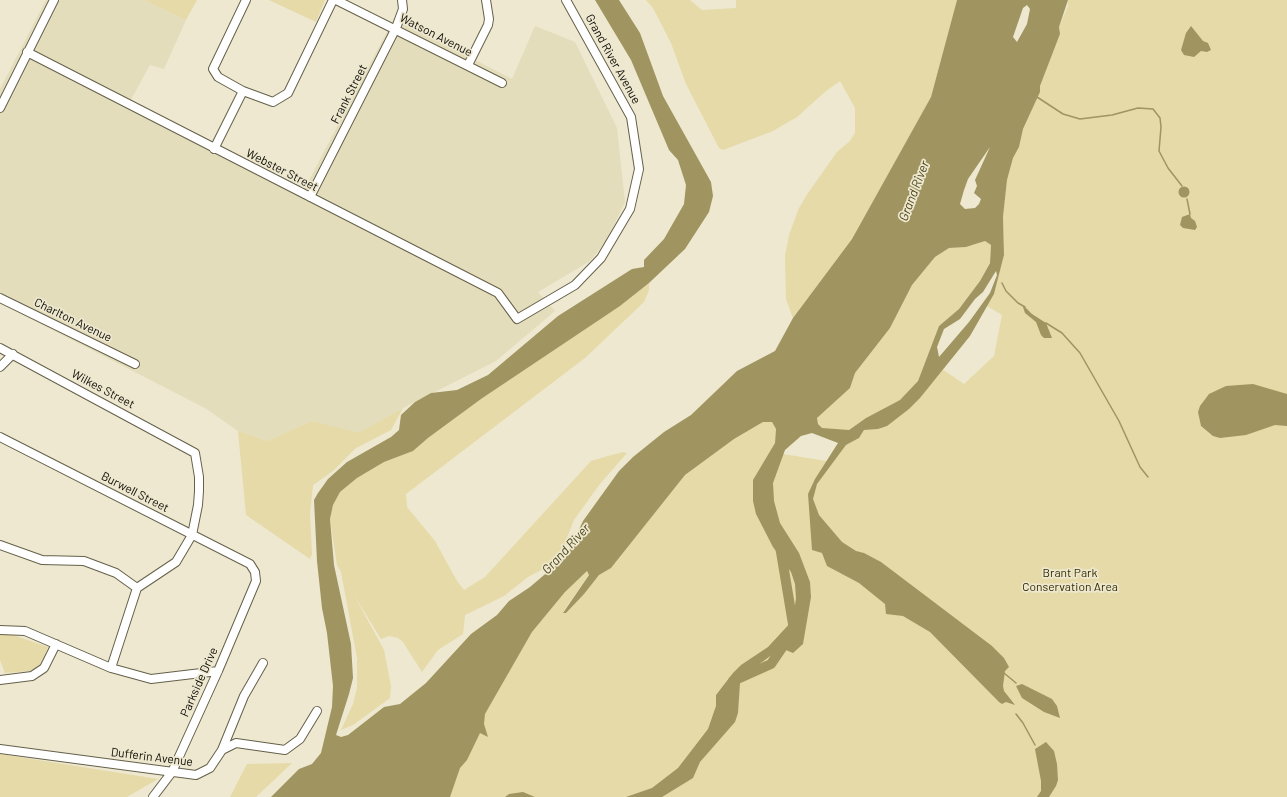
<!DOCTYPE html>
<style>
body{margin:0}
canvas{display:block;background:#ede8cf}
</style>
<canvas width="1287" height="797"></canvas>
<script>
const context = document.querySelector('canvas').getContext('2d');
context.lineJoin = 'round';
function fill(path, color) {
  context.fillStyle = color;
  context.fill(path, 'evenodd');
}
function toPath(rows) {
  const path = new Path2D();
  for (const r of rows) {
    if (r.length === 3) {
      path.moveTo(r[0] + r[2], r[1]);
      path.arc(r[0], r[1], r[2], 0, 2 * Math.PI);
      continue;
    }
    path.moveTo(r[0], r[1]);
    for (let i = 2; i < r.length; i += 2) path.lineTo(r[i], r[i + 1]);
  }
  return path;
}
function trace(path, color, width, dash) {
  context.strokeStyle = color;
  context.lineWidth = width;
  context.lineCap = dash ? 'butt' : 'round';
  context.setLineDash(dash || []);
  context.stroke(path);
}
function label(font, color, halo, rows, align = 'center') {
  context.font = font + ' Barlow,sans-serif';
  context.lineWidth = 3.5;
  context.setLineDash([]);
  context.textBaseline = 'middle';
  context.strokeStyle = halo;
  context.fillStyle = color;
  for (const [text, x, y, turn = 0] of rows) {
    context.save();
    context.translate(x, y);
    context.rotate((+turn || 0) * Math.PI / 180);
    context.textAlign = isNaN(turn) ? turn : align;
    if (halo) context.strokeText(text, 0, 0);
    context.fillText(text, 0, 0);
    context.restore();
  }
}
fill(toPath([
 [46,0,144,0,186,20,164,69,150,65,129,103,305,188,394,18,512,79,535,26,575,42,617,128,625,202,607,240,590,261,538,292,555,311,496,361,403,408,359,434,312,421,267,441,238,431,205,408,0,303,0,89]
]), '#e3ddbc');
fill(toPath([
 [144,0,197,0,186,20],
 [269,0,325,0,316,22],
 [646,0,690,0,702,10,736,8,736,0,957,0,931,97,852,239,793,318,786,299,785,256,789,235,799,208,808,193,837,152,850,141,855,133,855,108,840,81,826,91,797,117,773,131,723,150,719,148,686,84,671,43,653,8],
 [1068,0,1287,0,1287,797,419,797,484,720,485,714,532,632,565,592,587,571,589,574,563,612,566,613,599,575,611,568,685,475,734,439,763,422,772,422,776,429,775,443,770,452,833,462,846,445,859,438,864,430,878,429,909,409,920,398,942,369,964,384,994,356,1002,315,987,306,994,294,1004,255,1003,217,1007,180,1013,158,1019,147,1023,129,1040,92,1040,86,1060,34,1059,27,1068,6],
 [985,241,991,245,990,262,980,281,959,309,939,326,918,381,900,400,866,418,849,430,822,429,818,424,817,418,850,388,855,373,890,328,912,285,935,257,949,248,966,247],
 [649,283,649,290,644,302,585,358,406,494,407,507,435,541,457,581,464,590,485,577,591,461,608,456,623,452,627,453,599,485,574,520,566,540,564,558,528,577,504,596,465,615,463,634,438,650,422,672,403,642,398,638,389,636,381,639,354,595,384,650,391,686,390,698,353,725,341,730,353,704,357,688,357,658,341,572,337,565,330,519,333,505,340,492,357,478,384,462,413,451,428,438,481,399,620,306],
 [403,408,391,430,356,448,333,471,313,485,310,514,312,554,310,559,246,515,238,431,267,441,312,421,359,433],
 [0,628,13,635,48,647,40,666,30,671,5,673,0,660],
 [0,754,158,779,127,797,0,797],
 [292,763,256,797,230,797,247,764]
]), '#e5daa8');
fill(toPath([
 [595,0,619,0,640,33,663,96,711,182,713,196,709,212,685,249,649,283,620,306,481,399,428,438,413,451,384,462,357,478,340,492,333,505,330,519,334,565,351,644,353,678,349,694,336,735,341,737,348,735,384,707,400,704,426,683,471,634,497,615,509,601,530,587,564,558,569,551,583,521,619,471,633,457,664,432,691,415,737,371,775,351,793,318,852,239,931,97,957,0,1068,0,1059,27,1060,34,1040,86,1040,92,1023,129,1019,147,1013,158,1007,180,1003,217,1004,255,994,294,970,336,920,398,909,409,887,426,878,429,864,430,859,438,846,445,817,484,813,499,819,515,842,542,856,551,864,553,881,562,992,646,1004,658,1009,667,1005,671,1003,686,1004,691,1015,705,1006,702,1002,704,999,702,930,632,903,616,886,614,885,604,859,583,827,566,822,553,812,550,808,494,815,479,838,443,812,433,801,436,785,450,773,483,774,501,780,523,799,553,810,582,811,597,803,644,793,653,781,648,746,674,740,683,738,713,735,722,700,762,693,778,662,797,626,797,652,788,678,768,708,729,716,706,716,695,733,673,741,665,768,647,793,620,796,598,795,584,791,572,773,547,756,514,753,501,753,480,775,443,776,429,772,422,763,422,734,439,685,475,611,568,599,575,584,594,566,613,563,613,589,575,587,571,565,592,532,632,485,714,484,724,488,737,480,733,467,760,460,768,450,797,271,797,299,769,312,764,321,753,332,707,333,686,327,633,322,608,317,561,314,500,318,493,328,479,347,462,391,437,399,430,401,415,415,402,431,393,457,390,488,375,558,316,632,269,644,267,644,260,664,239,684,204,686,185,678,160,669,150,631,60],
 [1027,5,1030,9,1027,24,1017,42,1013,37,1023,8],
 [990,147,975,180,977,186,974,193,981,199,979,204,975,208,965,209,960,204,964,190,968,179],
 [985,241,991,245,990,263,980,281,959,309,939,326,918,381,900,400,866,418,849,430,822,428,818,424,817,418,850,388,855,373,890,328,912,285,935,257,949,248,966,247],
 [996,271,997,275,990,293,969,322,939,357,937,347,944,329,960,319,975,299,983,292],
 [1191,26,1203,41,1208,43,1211,50,1207,52,1201,51,1194,57,1184,55,1181,50,1186,33],
 [1184,192,5.5],
 [1190,214,1191,218,1195,221,1197,227,1195,230,1183,228,1180,225,1182,217],
 [1023,307,1025,307,1032,314,1046,323,1052,338,1044,338,1041,335,1036,322,1025,313],
 [1253,384,1287,394,1287,426,1275,425,1246,435,1220,438,1213,436,1201,426,1198,412,1200,406,1209,394,1226,386],
 [1022,684,1052,699,1057,706,1060,718,1044,712,1022,698,1016,686],
 [1046,742,1054,751,1057,764,1058,780,1056,786,1049,797,1037,797,1041,791,1041,781,1035,749],
 [523,792,535,797,505,797,509,794]
]), '#a09560');
trace(toPath([
 [1037,97,1063,114,1080,119,1112,115,1138,108,1153,109,1160,118,1161,127,1159,151,1168,168,1182,186],
 [1187,199,1190,214],
 [1002,283,1006,291,1018,303,1025,307],
 [1046,323,1062,333,1080,353,1119,421,1140,467,1148,477],
 [1004,673,1016,683],
 [1016,714,1023,723,1035,745]
]), '#a09560', 1.5);
trace(toPath([
 [733,681,771,664,794,630,780,546]
]), '#a09560', 10);
const minor = toPath([
 [246,0,213,69,218,77,243,91,273,102,288,93,333,0],
 [336,0,502,83],
 [27,52,498,293,517,319,575,285,601,258,630,209,639,169,631,117,566,0],
 [468,65,488,25,489,19,486,0],
 [0,108,54,0],
 [214,149,243,91],
 [310,197,396,28,403,9,402,0],
 [0,298,135,364],
 [0,348,195,453,199,477,199,491,198,505,192,535,176,562,137,588,111,668],
 [0,367,13,354],
 [0,437,250,564,255,572,256,581,218,671,172,772,153,797],
 [0,545,42,560,84,561,116,573,137,588],
 [0,630,25,631,111,668,151,679,218,671],
 [0,680,32,676,44,668,56,644],
 [0,749,196,775,210,768,222,750,236,743,285,750,300,739,317,711],
 [222,750,244,696,263,663]
]);
trace(minor, '#65604a', 10);
trace(minor, '#fff', 8);
label('12px', '#0e0c05', '#ede8cf', [
 ["Watson Avenue",436,35,27],
 ["Grand River Avenue",613,59,61],
 ["Frank Street",349,94,-63],
 ["Webster Street",282,170,27],
 ["Charlton Avenue",73,320,26],
 ["Wilkes Street",103,389,28],
 ["Burwell Street",135,492,27],
 ["Parkside Drive",199,682,-66],
 ["Dufferin Avenue",152,757,7]
]);
label('12px', '#352c00', '#ede8cf', [
 ["Brant Park",1070,573],
 ["Conservation Area",1070,587]
]);
label('italic 13px', '#4e451a', '#ede8cf', [
 ["Grand River",914,191,-69],
 ["Grand River",566,549,-47]
]);
</script>
